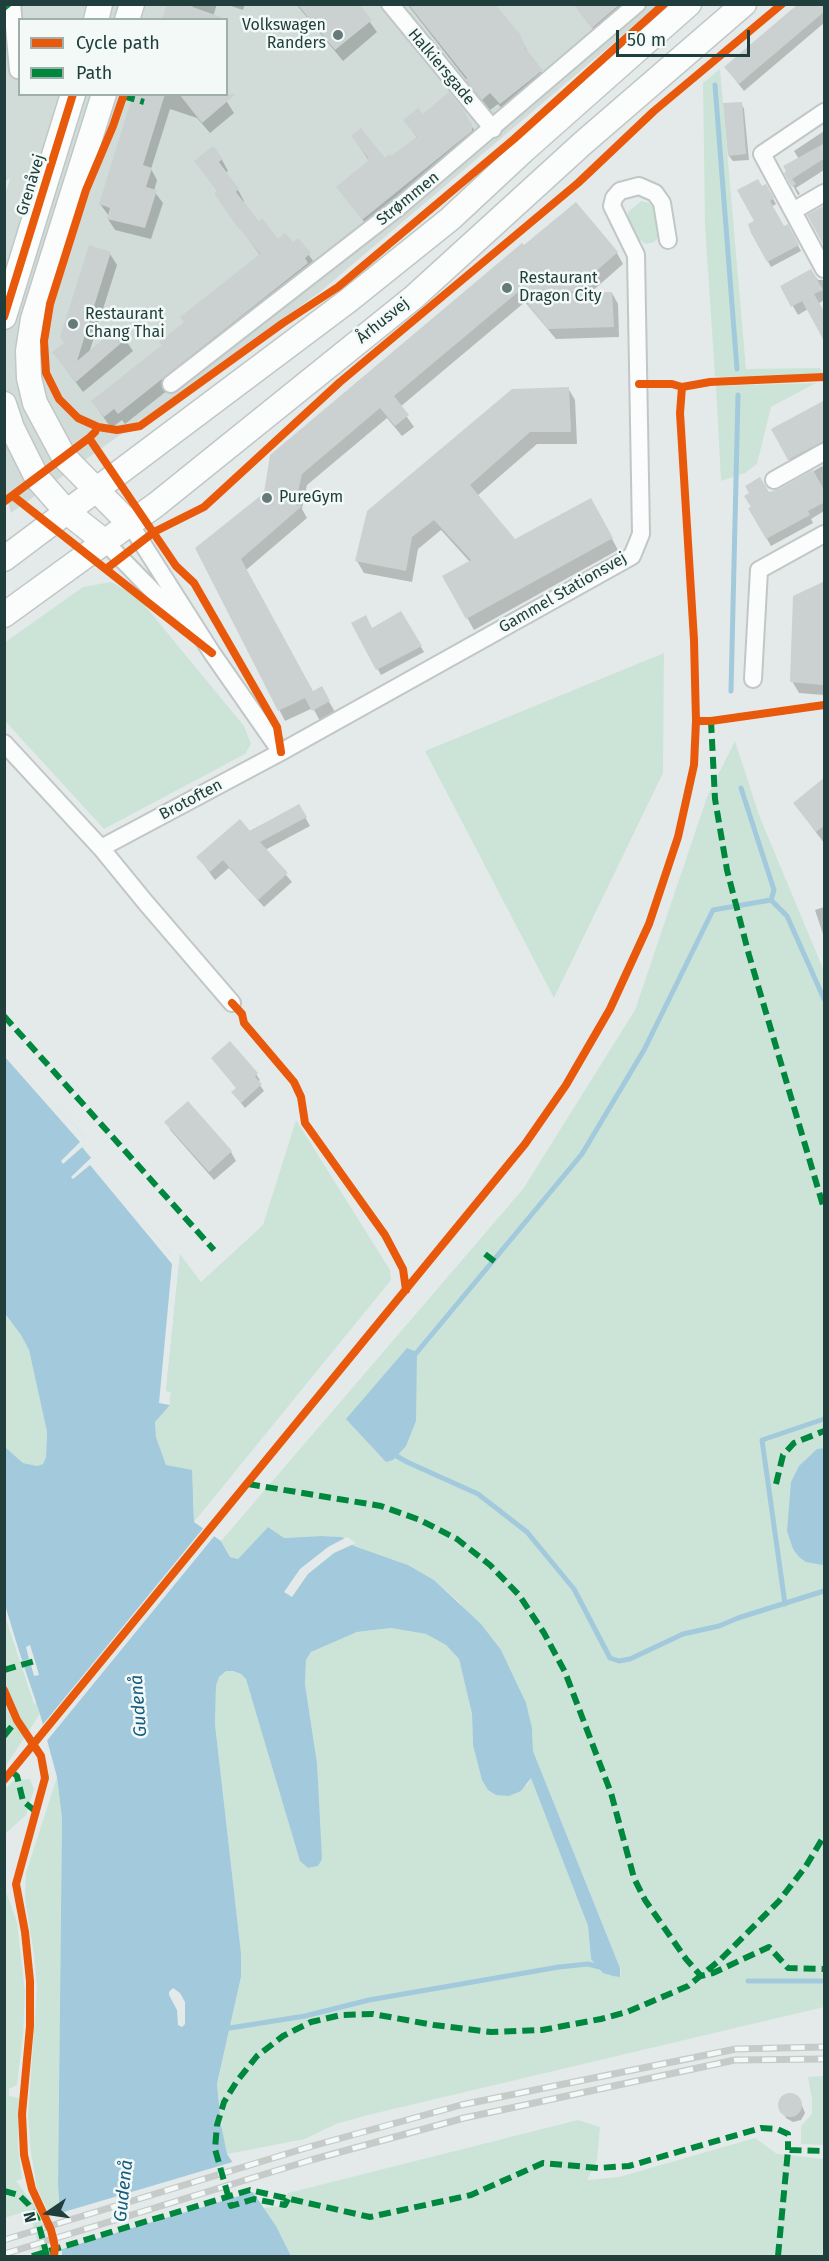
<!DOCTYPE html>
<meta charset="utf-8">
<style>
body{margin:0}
#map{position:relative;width:829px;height:2261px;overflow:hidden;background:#e4eae9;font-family:"Fira Sans",sans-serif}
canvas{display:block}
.frame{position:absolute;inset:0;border:6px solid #203f3c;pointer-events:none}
.legend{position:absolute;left:18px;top:18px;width:210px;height:78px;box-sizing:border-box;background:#f2f9f7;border:2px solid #9eafac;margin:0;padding:8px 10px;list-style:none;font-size:18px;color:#203f3c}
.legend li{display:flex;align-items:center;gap:12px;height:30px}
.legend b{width:30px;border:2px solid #9eafac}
.north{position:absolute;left:18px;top:2183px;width:60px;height:60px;-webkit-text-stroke:4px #f2f9f7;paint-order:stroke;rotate:257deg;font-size:16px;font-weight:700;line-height:24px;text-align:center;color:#203f3c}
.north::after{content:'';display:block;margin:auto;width:21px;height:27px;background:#203f3c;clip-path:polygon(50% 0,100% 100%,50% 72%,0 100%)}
.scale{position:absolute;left:616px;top:30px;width:134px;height:27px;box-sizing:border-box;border:3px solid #203f3c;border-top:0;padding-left:8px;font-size:18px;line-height:21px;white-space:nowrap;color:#203f3c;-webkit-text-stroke:4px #f2f9f7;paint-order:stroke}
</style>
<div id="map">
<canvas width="829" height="2261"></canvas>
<div class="frame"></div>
<ul class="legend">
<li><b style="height:8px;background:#e8590c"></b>Cycle path</li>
<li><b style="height:8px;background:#00873e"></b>Path</li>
</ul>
<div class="north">N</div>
<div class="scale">50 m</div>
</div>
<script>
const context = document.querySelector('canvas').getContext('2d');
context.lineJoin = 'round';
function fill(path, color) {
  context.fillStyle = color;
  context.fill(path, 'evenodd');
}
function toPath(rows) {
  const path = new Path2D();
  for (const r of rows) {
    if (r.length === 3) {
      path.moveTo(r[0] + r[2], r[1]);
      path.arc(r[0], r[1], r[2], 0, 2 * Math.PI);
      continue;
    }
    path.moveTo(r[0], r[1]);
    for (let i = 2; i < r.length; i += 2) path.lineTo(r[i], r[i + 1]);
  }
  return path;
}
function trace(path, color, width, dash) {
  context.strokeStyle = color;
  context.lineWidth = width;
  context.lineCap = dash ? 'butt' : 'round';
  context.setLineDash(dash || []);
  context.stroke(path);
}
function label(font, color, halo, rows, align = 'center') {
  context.font = font + ' "Fira Sans",sans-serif';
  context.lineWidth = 5;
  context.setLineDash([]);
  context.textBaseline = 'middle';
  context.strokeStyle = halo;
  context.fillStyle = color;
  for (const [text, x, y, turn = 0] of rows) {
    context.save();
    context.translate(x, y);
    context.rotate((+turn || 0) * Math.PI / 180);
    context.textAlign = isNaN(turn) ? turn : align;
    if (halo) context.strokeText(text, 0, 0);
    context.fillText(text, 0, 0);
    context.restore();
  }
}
fill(toPath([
 [5,5,658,5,320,292,11,513,4,487,4,198,10,178,5,182],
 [20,20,226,20,226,94,20,94]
]), '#d1dcd9');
fill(toPath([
 [720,69,746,369,820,368,824,374,722,377,715,376,705,225,703,83],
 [641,201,649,203,654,208,659,227,659,237,654,242,646,244,640,240,631,230,628,221,628,212],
 [816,383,771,407,757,464,745,473,721,481,716,386],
 [111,582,137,596,244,726,251,744,245,754,104,829,5,721,4,643,83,587],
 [664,653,663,773,554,998,425,751],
 [735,741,759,815,824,971,824,1448,817,1449,822,1564,824,1564,824,2007,368,2115,336,2124,305,2139,227,2154,224,2143,217,2085,241,1977,241,1953,215,1724,216,1686,219,1677,226,1671,233,1671,241,1674,246,1679,308,1868,318,1866,317,1763,305,1684,306,1660,311,1652,357,1632,391,1628,426,1634,446,1645,459,1659,472,1715,473,1745,527,1786,531,1777,588,1926,591,1959,621,1975,620,1968,533,1751,532,1728,460,1603,434,1580,408,1565,354,1546,342,1537,321,1536,283,1538,268,1527,238,1559,230,1557,221,1541,523,1189,635,1010,707,797],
 [296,1120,390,1270,391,1280,194,1522,194,1501,166,1465,156,1437,155,1421,170,1405,166,1391,180,1254,201,1282,263,1225],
 [4,1314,21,1335,29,1350,47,1432,46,1457,43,1464,37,1466,23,1463,5,1447],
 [4,1607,40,1714,5,1767,4,1767],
 [57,1777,62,1818,58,2184,59,2211,49,2213,37,2189,31,2152,28,2116,37,1988,34,1955,25,1899,26,1873],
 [30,1779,34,1789,26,1815,6,1833,5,1838,5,1789,14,1780],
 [5,1889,17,1922,25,1992,23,2036,17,2085,9,2089,9,2096,19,2098,18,2147,22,2179,16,2181,36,2207,47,2238,49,2256,41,2256,31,2217,26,2211,5,2218],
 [824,2076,824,2145,801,2144,801,2126,812,2114,812,2099,808,2077],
 [578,2120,600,2127,597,2160,587,2180,619,2177,755,2138,777,2154,824,2159,824,2256,291,2256,276,2226,263,2208,282,2206,288,2193]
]), '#cce4d8');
fill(toPath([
 [4,1047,86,1138,82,1147,171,1254,180,1254,166,1391,171,1392,170,1405,155,1422,156,1437,166,1465,192,1470,194,1522,221,1541,230,1557,238,1559,268,1527,284,1538,321,1536,342,1537,354,1546,408,1565,434,1580,481,1624,501,1650,526,1703,532,1728,533,1751,620,1968,620,1977,613,1976,603,1973,591,1959,588,1926,531,1778,521,1791,509,1796,496,1795,488,1790,482,1780,473,1745,472,1714,459,1659,446,1645,426,1634,391,1628,357,1632,311,1652,306,1660,305,1684,317,1763,322,1859,318,1866,308,1868,300,1861,246,1679,241,1674,233,1671,226,1671,219,1677,216,1686,215,1724,241,1953,241,1977,217,2084,221,2124,227,2154,276,2226,291,2256,62,2256,58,2184,62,1818,57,1777,40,1714,4,1607,5,1447,23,1463,37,1466,43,1464,46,1457,47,1432,29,1350,21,1335,5,1314],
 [173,1988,180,1993,185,2002,185,2024,182,2027,178,2025,177,2010,169,1995,169,1992],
 [407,1348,417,1352,416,1421,406,1446,393,1460,386,1462,346,1419],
 [824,1448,824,1564,822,1565,806,1562,799,1557,793,1549,787,1531,791,1482,799,1466,817,1449]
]), '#a2cadc');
fill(toPath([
 [5,1047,86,1138,89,1137,88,1142,63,1164,61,1161,80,1142,5,1057],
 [94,1155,96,1157,94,1160,171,1254,180,1254,166,1391,171,1392,170,1405,159,1403,172,1264,90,1165,73,1179,71,1177],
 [205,1526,216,1534,45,1743,40,1728],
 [347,1537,356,1543,334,1553,308,1574,292,1597,284,1592,300,1569,328,1547],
 [5,1605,22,1661,29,1659,26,1647,30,1645,35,1661,39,1675,34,1676,31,1665,24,1667,36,1703,34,1704,5,1616],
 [236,2161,256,2191,59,2250,57,2214]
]), '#e4eae9');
fill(toPath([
 [193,4,217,4,212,20,192,9],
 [225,4,245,4,243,10],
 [296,4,357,4,377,32,343,61],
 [407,4,493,4,519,35,530,56,549,83,507,115,498,104,490,110],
 [577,4,621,4,624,9,596,33,579,11],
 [824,4,824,23,744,91,726,68],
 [140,94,222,94,234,113,210,133,197,118,170,109,151,169,157,180,154,191,163,203,151,239,115,230,108,219,109,216,100,204],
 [741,103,744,109,749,160,733,161,729,156],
 [465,114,476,134,368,227,338,187,370,162,353,137,384,160,391,158,418,139,405,120,422,116],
 [824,131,824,170,796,188,800,194,798,195,786,173,799,159,794,151],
 [222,160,228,171,225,173,238,190,244,201,243,203,258,223,278,241,292,245,298,240,316,265,313,275,125,424,122,420,111,428,93,402,163,346,185,323,260,255,223,205,218,192,196,161],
 [766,186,776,204,771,207,783,228,787,226,801,251,771,267,752,232,761,188],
 [522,245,617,253,623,264,589,294,612,293,618,304,619,337,556,339,525,302,400,407,414,427,402,436,387,418,307,485,302,509,307,518,246,570,313,693,321,688,335,712,320,721,313,708,285,721,197,548,265,494],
 [110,254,117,265,89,353,118,329,133,351,83,392,54,353,65,344],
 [811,271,818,280,824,280,824,300,818,304,824,316,824,341,808,309,798,315,782,287],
 [568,388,575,400,577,444,537,444,477,496,514,541,591,500,618,550,474,630,444,576,470,562,441,530,418,549,412,582,364,573,357,561],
 [824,401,824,450,793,466,773,429],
 [824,465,824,511,811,519,813,523,771,546,750,509,768,494,780,491],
 [824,583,824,695,799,693,792,681],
 [400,613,424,652,381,675,353,624,372,630],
 [824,779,824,843,795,804],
 [299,806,310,826,265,850,292,882,264,907,229,868,215,880,198,857],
 [824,907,824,937,815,910],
 [213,1059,256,1074,260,1080,258,1082,264,1091,245,1108,233,1093,237,1089],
 [188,1103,231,1152,236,1161,214,1180,171,1131,166,1122],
 [792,2094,799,2098,805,2113,801,2120,793,2122,786,2118,780,2104,784,2097]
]), '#0003');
trace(toPath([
 [715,85,737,369],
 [731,691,738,395],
 [741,788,774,890,771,900],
 [413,1357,582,1154,644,1050,713,910,771,900,787,916,824,999],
 [393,1454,407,1462,478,1494,527,1532,574,1589,610,1658,619,1661,630,1659,683,1634,719,1626,738,1618,824,1591],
 [785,1604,762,1440,824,1419],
 [748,1981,824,1981],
 [225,2024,230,2028,305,2016,369,2000,559,1967,588,1964,604,1968]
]), '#a2cadc', 5);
fill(toPath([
 [167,4,184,4,221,17,220,20,162,20],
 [297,4,359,4,372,20,335,50],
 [408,4,495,4,520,34,526,49,543,70,500,104,490,93,482,100,466,79,467,78],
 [573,4,620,4,592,28],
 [798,4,825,4,825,11,739,84,724,67],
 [449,92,466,113,465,114,472,124,472,131,362,220,336,187,368,161,366,159,368,158,351,136,361,128,385,158,390,154,391,156,417,137,403,120,418,108,423,114],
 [133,94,165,94,143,165,152,168,146,187,157,190,145,228,107,219,110,208,99,204],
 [179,94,236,94,202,123],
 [742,102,746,154,728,156,723,103],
 [825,143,825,158,792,179,796,184,792,187,784,173,786,171,783,166],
 [213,146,223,159,219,162,239,189,236,192,259,221,262,218,278,239,285,233,293,242,298,238,311,253,305,258,308,263,118,414,114,409,104,417,91,401,162,345,159,342,184,322,180,317,260,254,233,221,214,193,217,191,194,161],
 [758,179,762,186,766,184,774,198,770,201,784,226,788,224,799,245,767,262,751,233,748,224,754,221,737,190],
 [576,202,618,252,571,293,612,292,614,327,548,329,518,292,394,396,409,415,395,426,380,408,302,474,295,505,302,506,241,559,313,691,322,686,330,701,312,711,305,698,278,711,195,548,264,493,270,455,522,243,524,245],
 [825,205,825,248,807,215],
 [89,245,111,252,77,361,118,327,127,338,76,382,52,352,64,343,60,337],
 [811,269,823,290,814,294,825,313,825,342,802,301,791,307,780,286],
 [569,387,571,432,530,432,470,485,515,539,591,498,613,538,466,619,442,576,471,560,434,520,412,537,406,571,355,561,367,511,512,389],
 [825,400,825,440,788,460,771,429],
 [813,470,825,492,825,502,808,511,810,515,766,539,748,508,751,507,744,496,749,493,745,486,760,477,769,492,779,489],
 [825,581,824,685,790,682,793,596],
 [401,611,422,646,376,670,351,623,366,615,372,628],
 [825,777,825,825,816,832,793,803],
 [299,804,307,817,260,842,288,873,258,900,223,860,210,872,196,857,240,819,250,831],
 [230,1041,258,1073,255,1077,262,1084,241,1103,231,1092,236,1088,211,1058],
 [188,1101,232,1151,209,1172,164,1122],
 [790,2105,12]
]), '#cbd1d0');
const street = toPath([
 [12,4,18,70],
 [390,4,493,129],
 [824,112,762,154,824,269],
 [793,211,824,193],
 [171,384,400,206,637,4],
 [774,480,824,452],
 [130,524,212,653,281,752],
 [105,542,187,626],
 [753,679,759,570,824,534],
 [4,743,101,848,146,903,232,1003],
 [101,848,281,752,632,556,641,534,636,255,612,206,614,198,620,191,639,186,655,193,662,203,668,240]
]);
const secondary = toPath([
 [96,20,100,4],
 [127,20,132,4],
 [104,94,33,319,28,351,29,378,35,403,64,457,130,524],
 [4,317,73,94],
 [4,404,12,428,37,478,67,512,105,542],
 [4,559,349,300,450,219,523,151,689,4],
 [4,615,157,504,414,297,583,143,744,4]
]);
trace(street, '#c1c7c6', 20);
trace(secondary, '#c0c8c6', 27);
trace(street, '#fbfcfc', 16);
trace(secondary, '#fbfcfc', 24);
const rail = toPath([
 [4,2240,309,2147,461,2105,736,2049,824,2047],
 [4,2254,311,2160,464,2118,735,2060,824,2059]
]);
trace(rail, '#c6cbca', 7);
trace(rail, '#f2f9f7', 4.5, [14]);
trace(toPath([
 [4,8,9,4],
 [123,96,144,102],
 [711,721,715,799,727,870,749,955,824,1209],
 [4,1016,214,1250],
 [485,1254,499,1265],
 [248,1484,381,1506,420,1520,457,1539,490,1565,519,1595,544,1633,565,1672,611,1793,634,1878,645,1900,686,1959,701,1976,713,1973,769,1947,788,1968,824,1969],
 [776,1484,783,1455,794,1443,824,1431],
 [4,1670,35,1661],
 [4,1736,17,1720],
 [12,1772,17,1776,23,1801,35,1811],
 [4,2191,19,2195,29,2205,37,2218,47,2256],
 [288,2199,285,2205,254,2199,231,2206,215,2149,217,2125,224,2102,237,2081,257,2056,283,2036,311,2022,341,2015,373,2014,434,2025,491,2032,542,2030,601,2019,627,2012,688,1986,720,1960,779,1901,806,1866,824,1836],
 [32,2256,250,2190,370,2217,471,2195,543,2163,598,2168,629,2166,761,2128,777,2129,788,2134,788,2150],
 [778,2256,788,2150,824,2151]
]), '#00873e', 6, [12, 6]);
trace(toPath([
 [124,94,113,126,86,190,50,304,44,341,46,373,59,399,78,418,98,427,117,430,140,426,283,323,338,287,514,139,664,4],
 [4,317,73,94],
 [639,384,672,384,682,387,710,382,824,377],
 [682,387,680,413,694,640,696,721],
 [89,438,176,566,194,583,277,727,281,752],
 [13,496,212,653],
 [5,501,89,438,95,432],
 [106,569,154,532,204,507,340,382,578,183,654,111,782,4],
 [232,1003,242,1014,244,1023,294,1082,301,1097,305,1123,385,1235,403,1269,406,1290],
 [4,1690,17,1720,41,1756,45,1778,16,1884,25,1932,30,1981,30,2026,22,2114,24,2155,32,2189,51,2230,55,2247,54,2256],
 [4,1780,525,1144,566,1085,610,1009,649,924,678,837,694,765,696,721,711,721,824,705]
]), '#e8590c', 8);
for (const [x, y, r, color] of [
 [338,35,6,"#657b79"],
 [507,288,6,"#657b79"],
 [73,324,6,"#657b79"],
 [267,498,6,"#657b79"]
]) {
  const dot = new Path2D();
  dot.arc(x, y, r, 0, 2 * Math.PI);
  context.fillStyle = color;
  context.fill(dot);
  trace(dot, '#f2f9f7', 2);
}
label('16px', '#203f3c', '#f2f9f7', [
 ["Volkswagen",326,26,"right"],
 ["Randers",326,44,"right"],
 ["Restaurant",519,279],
 ["Dragon City",519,297],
 ["Restaurant",85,315],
 ["Chang Thai",85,333],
 ["PureGym",279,498]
], 'left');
label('16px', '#203f3c', '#f2f9f7', [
 ["Halkiersgade",441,67,50],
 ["Grenåvej",31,185,-73],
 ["Strømmen",408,199,-39],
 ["Århusvej",383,321,-39],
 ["Gammel Stationsvej",563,593,-30],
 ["Brotoften",191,800,-28]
]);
label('italic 18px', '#155c80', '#f2f9f7', [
 ["Gudenå",139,1706,-94],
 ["Gudenå",124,2191,-84]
]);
</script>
